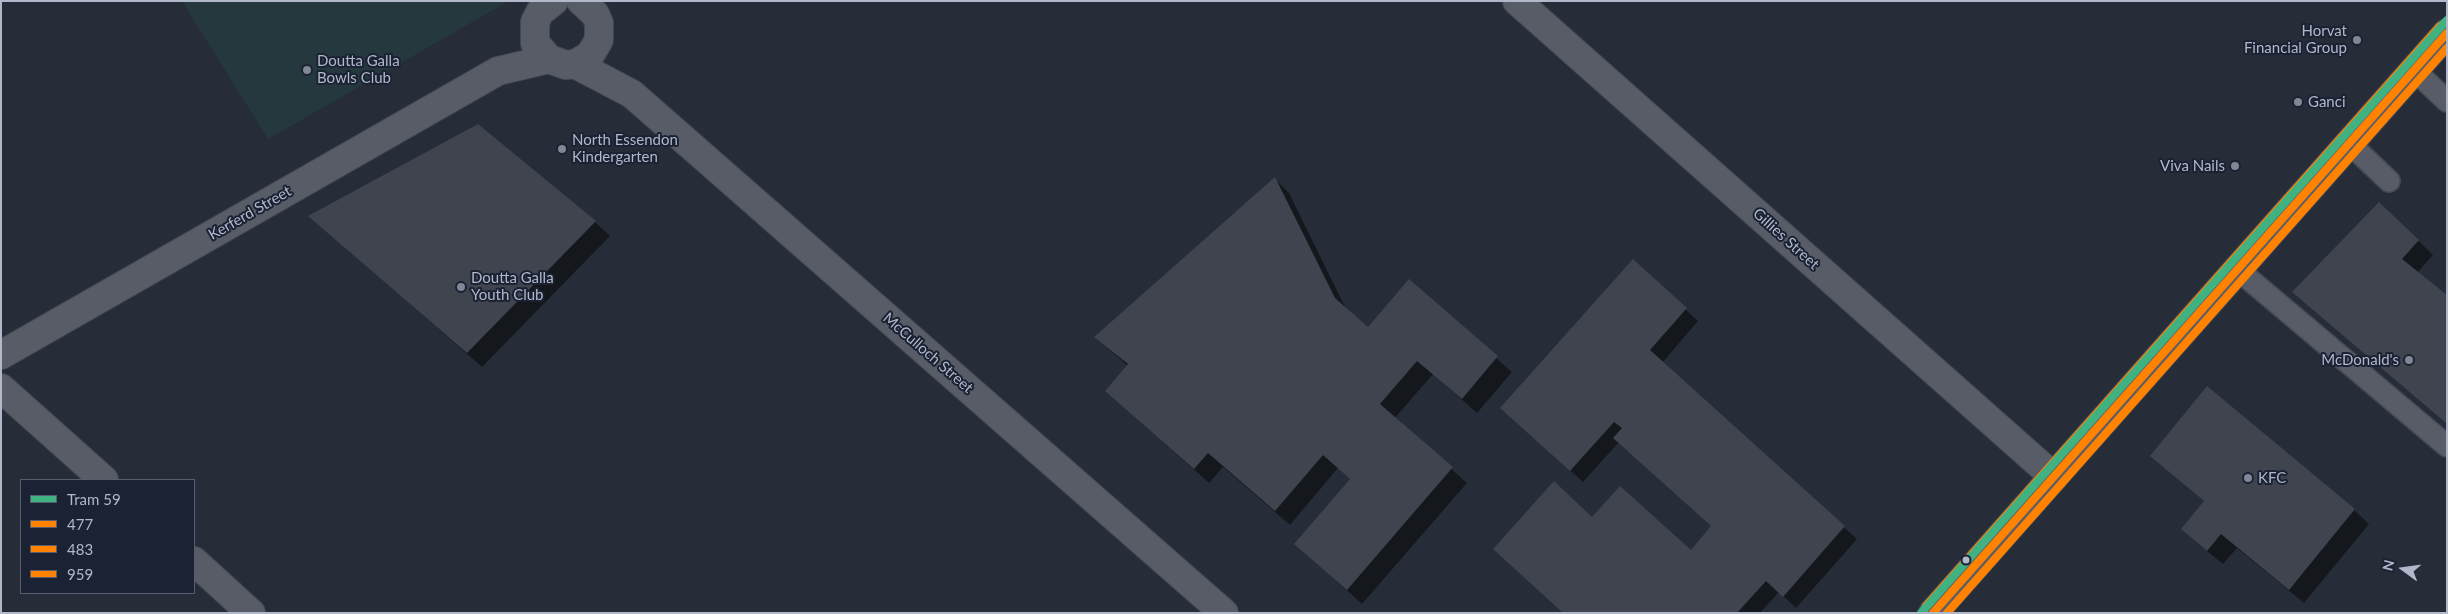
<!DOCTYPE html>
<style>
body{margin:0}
#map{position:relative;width:2448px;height:614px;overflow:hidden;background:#272d38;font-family:Lato,sans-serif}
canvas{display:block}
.frame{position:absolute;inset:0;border:2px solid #b0b8ca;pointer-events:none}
.legend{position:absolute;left:20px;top:479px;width:175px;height:115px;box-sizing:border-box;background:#1a2233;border:1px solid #565e6f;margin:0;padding:6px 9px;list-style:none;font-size:15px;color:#b0b8ca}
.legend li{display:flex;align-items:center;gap:10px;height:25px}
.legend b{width:25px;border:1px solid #565e6f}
.north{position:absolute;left:2378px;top:544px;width:50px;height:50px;-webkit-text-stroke:4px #1a2233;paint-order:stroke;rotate:284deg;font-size:14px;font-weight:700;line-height:20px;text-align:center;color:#b0b8ca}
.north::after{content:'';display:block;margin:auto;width:18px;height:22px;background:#b0b8ca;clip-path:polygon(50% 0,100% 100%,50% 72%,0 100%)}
</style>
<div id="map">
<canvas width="2448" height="614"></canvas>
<div class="frame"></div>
<ul class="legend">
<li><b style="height:6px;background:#40b282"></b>Tram 59</li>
<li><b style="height:6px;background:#ff8200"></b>477</li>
<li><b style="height:6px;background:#ff8200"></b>483</li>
<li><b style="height:6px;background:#ff8200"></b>959</li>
</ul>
<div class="north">N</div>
</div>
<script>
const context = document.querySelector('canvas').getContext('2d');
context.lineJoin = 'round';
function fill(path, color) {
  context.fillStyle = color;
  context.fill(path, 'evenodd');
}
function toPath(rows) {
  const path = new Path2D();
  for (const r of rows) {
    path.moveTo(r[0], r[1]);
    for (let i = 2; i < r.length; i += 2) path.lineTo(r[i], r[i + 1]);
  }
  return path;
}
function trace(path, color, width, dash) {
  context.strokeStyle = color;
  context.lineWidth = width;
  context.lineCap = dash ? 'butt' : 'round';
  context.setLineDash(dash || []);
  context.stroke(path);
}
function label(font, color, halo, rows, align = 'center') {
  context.font = font + ' Lato,sans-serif';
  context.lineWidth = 4;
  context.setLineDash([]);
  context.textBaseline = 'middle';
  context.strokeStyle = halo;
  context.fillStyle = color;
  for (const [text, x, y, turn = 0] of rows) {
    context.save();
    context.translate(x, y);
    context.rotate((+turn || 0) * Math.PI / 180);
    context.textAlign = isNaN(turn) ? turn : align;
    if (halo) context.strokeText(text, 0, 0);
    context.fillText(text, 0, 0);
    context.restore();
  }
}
fill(toPath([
 [182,1,509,1,268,139]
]), '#24383e');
fill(toPath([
 [478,125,595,222,610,236,482,367,310,216],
 [1275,179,1289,193,1347,311,1368,329,1409,281,1512,372,1477,413,1433,374,1395,418,1467,483,1362,604,1296,544,1351,480,1338,468,1290,525,1223,467,1209,483,1106,391,1128,366,1095,337],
 [2418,240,2433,255,2417,273,2447,297,2447,424,2293,292],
 [1633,261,1698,321,1662,363,1857,539,1796,608,1779,592,1760,613,1564,613,1592,518,1691,551,1712,527,1619,442,1583,482,1514,420],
 [2152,456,2354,510,2369,524,2304,603,2237,548,2223,564,2197,543,2183,529,2205,502]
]), '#0007');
fill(toPath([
 [478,124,596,221,467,353,308,216],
 [1275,177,1335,298,1368,327,1409,279,1498,356,1462,399,1417,361,1380,404,1453,467,1347,590,1294,544,1350,479,1323,455,1275,511,1208,453,1194,469,1105,391,1128,364,1094,337],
 [2379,202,2419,240,2402,259,2447,295,2447,424,2292,292],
 [1633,259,1687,308,1650,350,1845,526,1783,597,1766,581,1737,613,1563,613,1493,549,1554,481,1592,517,1620,486,1691,550,1711,526,1613,438,1622,428,1614,422,1570,471,1500,408],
 [2207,386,2355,509,2289,590,2221,534,2207,551,2181,529,2204,501,2150,456]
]), '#3f444e');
const lane = toPath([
 [2414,70,2447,101],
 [2349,143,2389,181],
 [2237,269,2447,446]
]);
const street = toPath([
 [554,1,540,12,535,22,535,43,549,59,566,65,575,64,590,55,599,40,599,23,595,14,581,1],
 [1517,1,2054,477],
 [575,64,632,94,1224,613],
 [1,355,498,71,549,59],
 [1,388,104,480],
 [194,561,251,613]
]);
const primary = toPath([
 [1933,613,2447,33]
]);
trace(lane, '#444851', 24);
trace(street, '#444851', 30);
trace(primary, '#444a54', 30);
trace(lane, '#585c66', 21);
trace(street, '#585c66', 28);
trace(primary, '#5a5e68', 28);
trace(toPath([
 [1933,613,2447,33]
]), '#ff8200', 8);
trace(toPath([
 [1947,613,2447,48]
]), '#ff8200', 8);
trace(toPath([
 [1926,606,2440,26]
]), '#ff8200', 8);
trace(toPath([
 [1921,613,2447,20]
]), '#40b282', 8);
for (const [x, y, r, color] of [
 [2357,40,5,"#808797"],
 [307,70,5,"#808797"],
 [2298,102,5,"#808797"],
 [562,149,5,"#808797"],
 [2235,166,5,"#808797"],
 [461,287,5,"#808797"],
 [2409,360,5,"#808797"],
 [2248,478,5,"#808797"],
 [1966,560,4.5,"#b0b8ca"]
]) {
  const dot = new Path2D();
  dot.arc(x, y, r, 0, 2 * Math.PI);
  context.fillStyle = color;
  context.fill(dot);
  trace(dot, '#1a2233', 2);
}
label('15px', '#b0b8ca', '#1a2233', [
 ["Horvat",2347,31,"right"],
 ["Financial Group",2347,48,"right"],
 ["Doutta Galla",317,61],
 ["Bowls Club",317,78],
 ["Ganci",2308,102],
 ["North Essendon",572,140],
 ["Kindergarten",572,157],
 ["Viva Nails",2225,166,"right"],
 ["Doutta Galla",471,278],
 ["Youth Club",471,295],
 ["McDonald's",2399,360,"right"],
 ["KFC",2258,478]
], 'left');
label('15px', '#b0b8ca', '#1a2233', [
 ["Kerferd Street",250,213,-30],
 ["Gillies Street",1786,239,42],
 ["McCulloch Street",928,353,41]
]);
</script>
